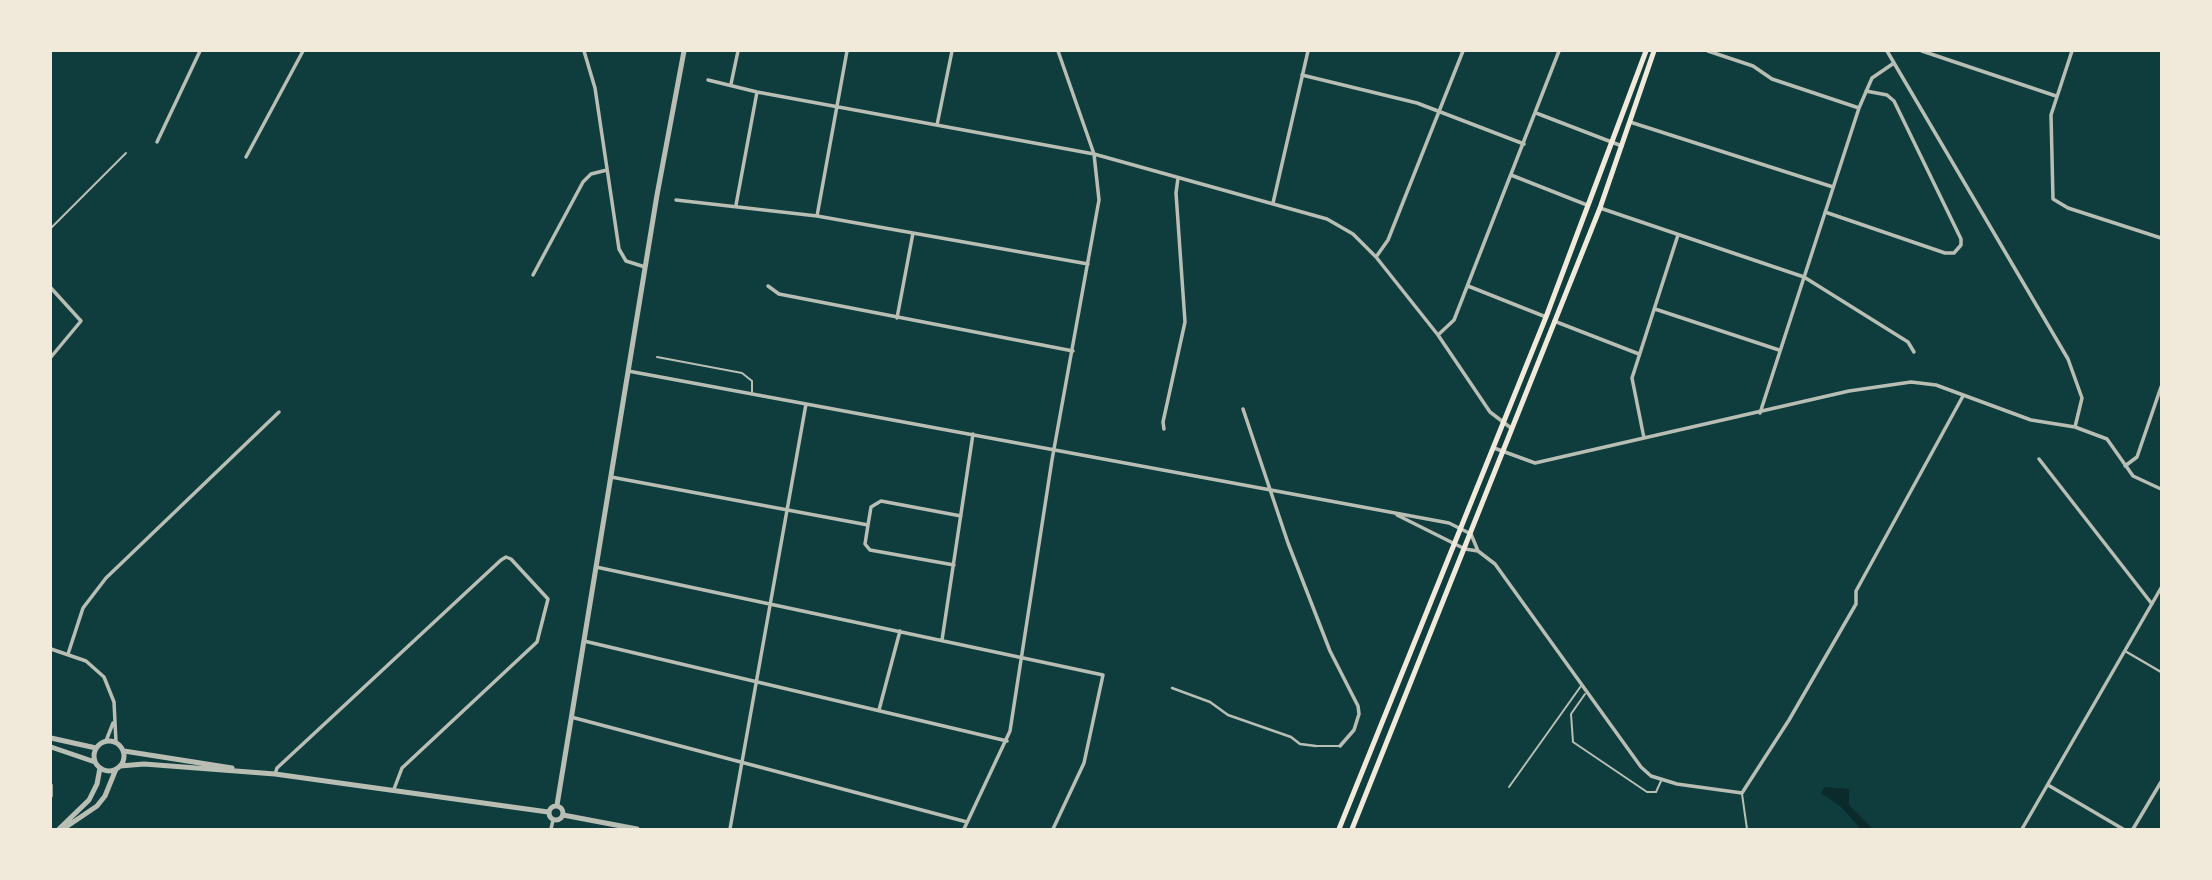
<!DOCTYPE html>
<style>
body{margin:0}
#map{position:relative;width:2212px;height:880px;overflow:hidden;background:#0f3d3e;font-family:"IBM Plex Sans",sans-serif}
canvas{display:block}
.frame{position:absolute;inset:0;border:52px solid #f1e9da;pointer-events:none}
</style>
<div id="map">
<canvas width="2212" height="880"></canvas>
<div class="frame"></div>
</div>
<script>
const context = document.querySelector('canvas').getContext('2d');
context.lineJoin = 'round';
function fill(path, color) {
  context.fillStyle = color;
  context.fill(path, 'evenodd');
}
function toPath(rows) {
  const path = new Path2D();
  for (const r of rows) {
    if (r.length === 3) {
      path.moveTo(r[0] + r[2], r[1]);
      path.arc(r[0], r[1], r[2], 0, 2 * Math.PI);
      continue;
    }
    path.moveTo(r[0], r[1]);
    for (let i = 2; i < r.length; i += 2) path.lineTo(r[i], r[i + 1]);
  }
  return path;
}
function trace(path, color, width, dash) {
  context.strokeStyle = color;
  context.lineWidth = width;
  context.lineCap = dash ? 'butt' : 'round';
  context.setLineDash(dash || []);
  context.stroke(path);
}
fill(toPath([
 [1825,787,1849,789,1849,805,1873,829,1861,829,1841,807,1821,793]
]), '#0a2a2b');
trace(toPath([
 [51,228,126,153],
 [657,357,742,373,752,381,752,392],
 [1585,694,1571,714,1573,742,1647,792,1656,792,1661,781],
 [1317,746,1339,746],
 [1509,787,1581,686],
 [1742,794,1747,829]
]), '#b8beb3', 2);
trace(toPath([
 [2125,651,2161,672],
 [1172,688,1210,702,1228,715,1291,737,1300,744,1316,746]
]), '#b8beb3', 2.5);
trace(toPath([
 [584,51,595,88,619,249,626,261,645,267],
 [1708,51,1753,66,1772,79,1859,108],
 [1887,51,2068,359,2082,398,2075,427,2107,439,2133,476,2161,489],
 [1922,51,2056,96],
 [2072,51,2051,115,2053,199,2068,208,2161,238],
 [1302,75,1417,103,1524,144],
 [708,80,757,92,1094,154,1327,219,1353,234,1376,257,1438,335,1490,412,1511,428],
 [731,84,738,51],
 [1536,113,1622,146],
 [1630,122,1833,187],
 [937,125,952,51],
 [157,142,200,51],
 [246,157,303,51],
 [1511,175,1587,205],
 [676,200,817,216,1088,264],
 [1273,203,1308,51],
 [736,205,757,92],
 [1600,208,1804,277,1908,342,1914,352],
 [1825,212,1945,253,1954,253,1961,245,1961,239,1894,101,1887,95,1866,91],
 [817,216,847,51],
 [1376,257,1388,240,1463,51],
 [533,275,583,182,591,174,607,170],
 [768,286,779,294,1073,351],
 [1468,286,1546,317],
 [51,288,81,321,51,357],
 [1655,309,1779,350],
 [897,318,913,233],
 [1554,321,1639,354],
 [1438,335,1454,320,1559,51],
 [628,371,1449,523,1471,534,1478,551],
 [1243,409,1288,543,1330,651,1358,706,1359,714,1354,730,1340,746],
 [1760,413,1859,108,1872,78,1894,63],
 [1164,429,1163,422,1185,322,1176,193,1178,178],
 [1644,438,1632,378,1678,235],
 [1494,448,1535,463,1849,391,1911,382,1936,385,2031,420,2075,427],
 [2039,459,2152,604],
 [2125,466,2137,457,2161,387],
 [611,477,868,525],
 [1397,515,1465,549,1478,551,1495,564,1641,767,1651,776,1677,784,1742,793,1789,720,1856,604,1856,591,1963,396],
 [954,565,870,550,865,544,868,525,871,507,881,501,961,516],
 [596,567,1103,675,1084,763,1053,829],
 [942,640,973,434],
 [584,641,1007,741],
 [51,649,86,661,104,677,114,702,116,742],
 [68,654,83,608,106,578,279,412],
 [879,710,900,631],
 [571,717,967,822],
 [106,741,113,723],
 [275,774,277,768,501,560,506,557,511,559,548,599,537,642,402,768,394,789],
 [51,785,51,796],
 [2048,785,2123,829],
 [551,829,553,820],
 [730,829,806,404],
 [964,829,1010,731,1052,460,1099,200,1094,154,1058,51],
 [2022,829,2161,588],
 [2133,829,2161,782]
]), '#b8beb3', 3.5);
trace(toPath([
 [51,738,96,748],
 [109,756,15],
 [51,747,95,762],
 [124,751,232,768],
 [120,766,144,764,275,774,548,812],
 [557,805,657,195,684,51],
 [556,813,7],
 [563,815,637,829],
 [59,829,89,800,97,784,100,768],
 [63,829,97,806,105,796,116,769]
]), '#b8beb3', 5);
trace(toPath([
 [1339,829,1546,317,1646,51],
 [1352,829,1600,208,1654,51]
]), '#f1e9da', 5);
</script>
